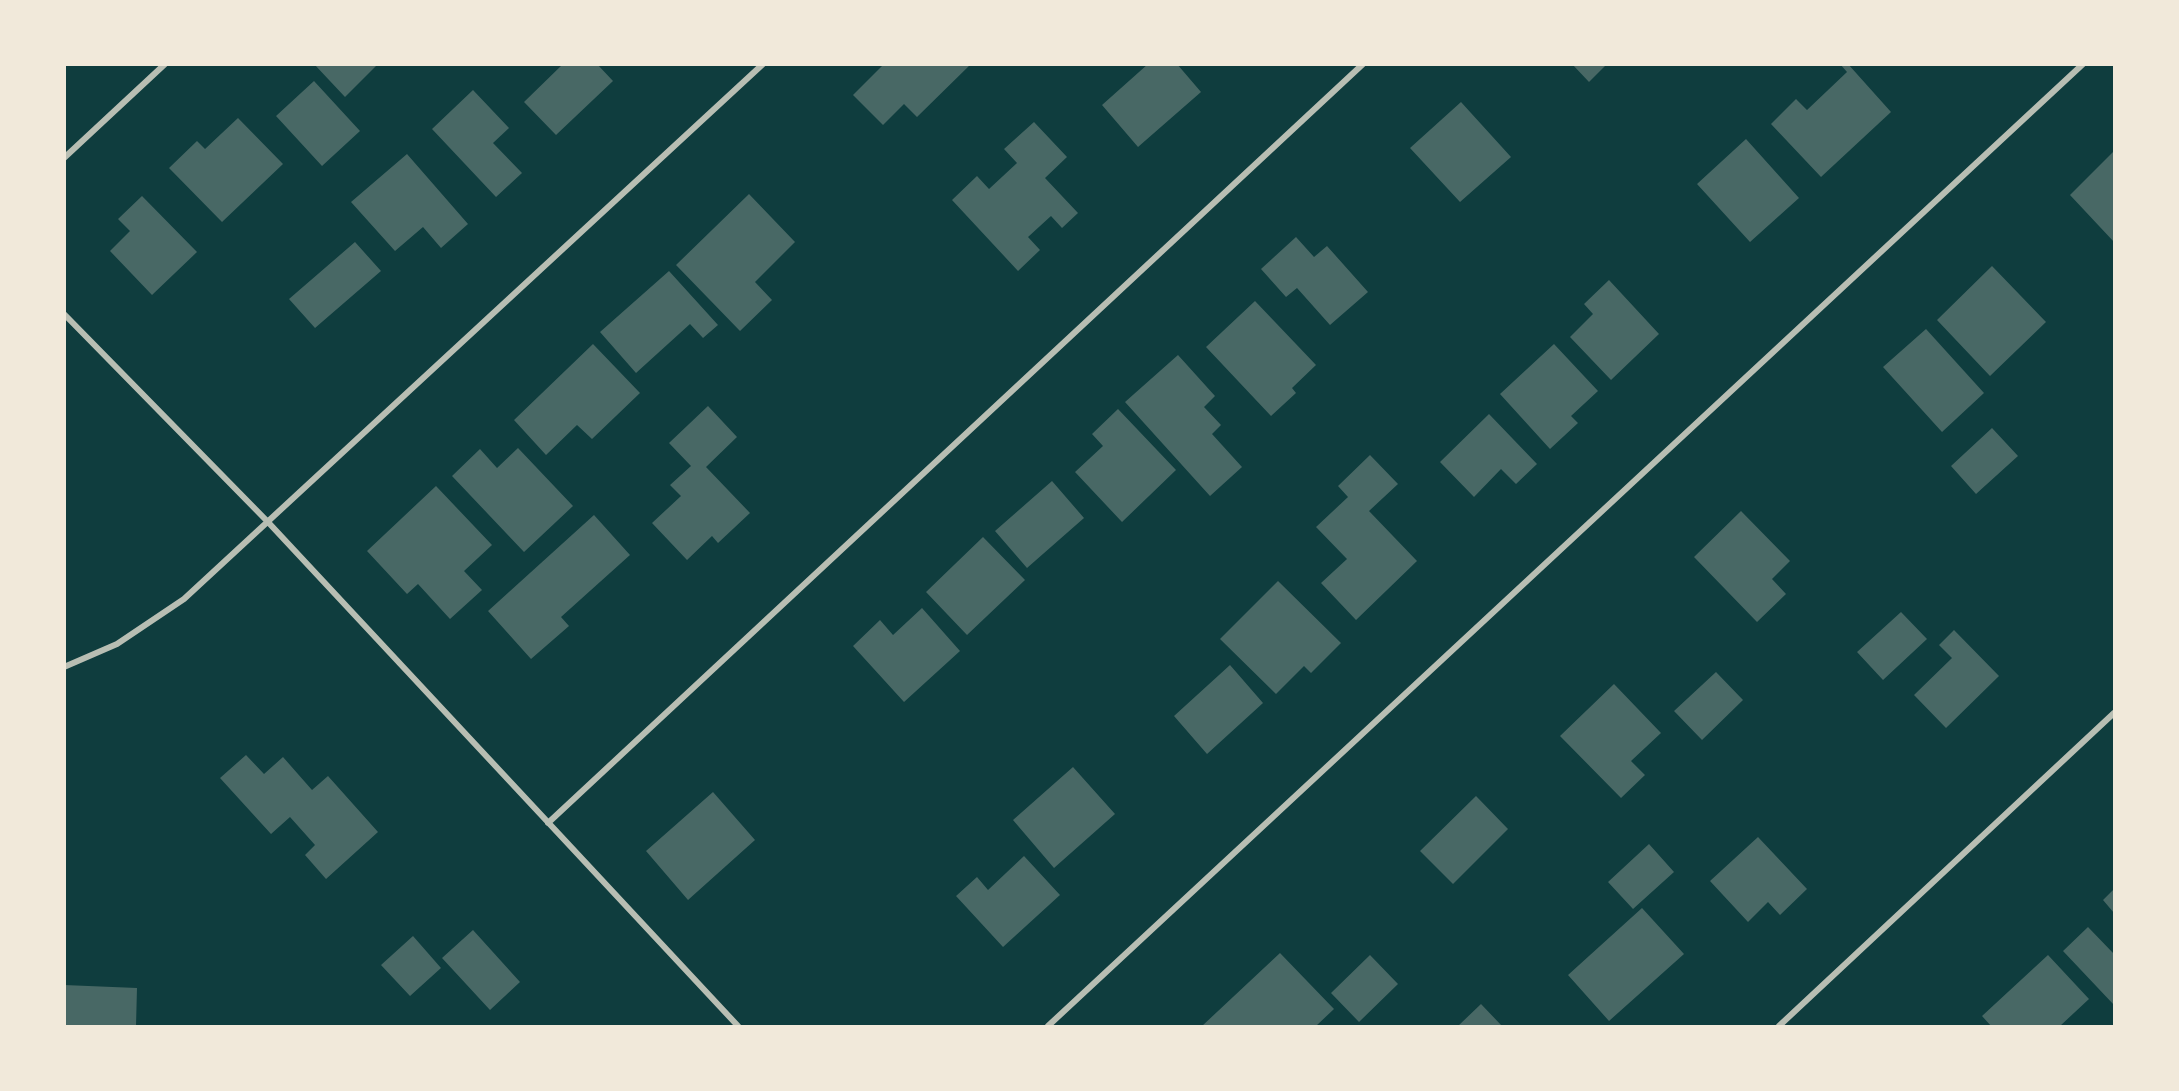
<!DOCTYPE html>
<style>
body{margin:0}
#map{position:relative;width:2179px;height:1091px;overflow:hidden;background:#0f3d3e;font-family:"Source Sans 3",sans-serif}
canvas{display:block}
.frame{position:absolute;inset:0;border:66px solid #f1e9da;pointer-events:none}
</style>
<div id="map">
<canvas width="2179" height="1091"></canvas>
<div class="frame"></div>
</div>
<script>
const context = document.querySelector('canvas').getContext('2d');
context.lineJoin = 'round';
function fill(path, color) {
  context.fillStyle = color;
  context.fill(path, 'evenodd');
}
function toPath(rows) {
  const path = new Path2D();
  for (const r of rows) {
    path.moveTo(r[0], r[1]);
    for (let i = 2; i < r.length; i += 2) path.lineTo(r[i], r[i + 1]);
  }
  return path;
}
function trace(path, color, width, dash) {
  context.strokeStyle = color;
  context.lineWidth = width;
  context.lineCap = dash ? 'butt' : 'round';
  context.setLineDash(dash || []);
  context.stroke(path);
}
fill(toPath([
 [314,64,378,64,345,97],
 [563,64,597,64,613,81,556,135,524,102],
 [884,64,971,64,917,117,904,104,883,125,853,95],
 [1148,64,1177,64,1201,92,1138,147,1102,105],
 [1572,64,1607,64,1589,82],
 [1840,64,1848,64,1891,112,1821,177,1771,124,1796,99,1807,110,1847,72],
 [314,81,360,131,322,166,276,116],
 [473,90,509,128,493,143,522,173,496,197,432,129],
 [1461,102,1511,157,1460,202,1410,148],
 [238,118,283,164,222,222,169,168,197,141,205,149],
 [1034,122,1067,157,1045,178,1078,213,1062,228,1051,216,1028,237,1040,250,1018,271,952,200,977,176,989,189,1017,163,1004,149],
 [1746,139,1799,198,1750,242,1697,184],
 [2114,151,2114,242,2070,195],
 [407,154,468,224,441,248,423,227,395,251,351,202],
 [749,194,795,242,755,282,772,300,740,331,676,265],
 [142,196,197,252,152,295,110,251,130,231,118,219],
 [1296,237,1314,257,1327,246,1368,292,1330,325,1297,288,1286,297,1261,269],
 [355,242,381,271,315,328,289,299],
 [1992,266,2046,322,1990,376,1937,320],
 [669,271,718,325,703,338,690,324,636,373,600,332],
 [1609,280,1659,334,1611,380,1570,337,1593,314,1584,304],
 [1255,301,1316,365,1292,388,1296,393,1271,416,1206,347],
 [1926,329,1984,393,1942,432,1883,367],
 [593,344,640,393,592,439,577,425,546,455,514,420],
 [1554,344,1598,391,1571,416,1578,423,1550,449,1500,394],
 [1178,355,1215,396,1204,407,1221,425,1212,434,1242,467,1210,496,1125,402],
 [708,406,737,437,706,467,750,513,718,543,712,536,687,560,652,523,681,496,670,485,691,466,669,443],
 [1118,409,1176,470,1122,522,1075,472,1103,446,1092,434],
 [1489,414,1537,464,1516,484,1501,469,1474,497,1440,462],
 [1992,428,2018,456,1976,494,1951,466],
 [518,448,573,506,524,552,452,476,480,449,497,468],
 [1370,455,1398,484,1369,511,1417,561,1356,620,1321,583,1347,559,1316,527,1348,497,1338,486],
 [1052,481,1084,518,1027,568,995,531],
 [436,486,492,545,464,571,482,590,450,619,418,584,407,594,367,551],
 [1741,511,1790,561,1772,579,1786,594,1757,622,1694,557],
 [594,515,630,555,561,617,569,626,531,659,488,611],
 [983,537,1025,580,967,635,926,592],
 [1278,581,1341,643,1311,673,1304,666,1276,694,1220,639],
 [922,608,960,651,904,702,853,646,880,620,893,635],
 [1901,612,1927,639,1883,680,1857,652],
 [1954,630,1999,676,1946,728,1914,695,1952,658,1939,645],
 [1230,665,1263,703,1207,754,1174,716],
 [1716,672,1743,700,1702,740,1674,711],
 [1614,684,1661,733,1631,761,1645,775,1621,798,1560,736],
 [246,755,264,774,283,757,312,790,328,776,378,832,326,879,305,855,315,845,290,817,271,834,220,778],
 [1073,767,1115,814,1054,868,1013,820],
 [713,792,755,840,688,900,646,851],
 [1476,796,1508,829,1453,884,1420,851],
 [1758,837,1807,889,1780,915,1768,902,1748,922,1710,881],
 [1649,844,1674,872,1633,909,1608,882],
 [1024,856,1060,895,1003,947,956,896,977,877,988,890],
 [2114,889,2114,913,2103,900],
 [1642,908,1684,954,1609,1021,1568,975],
 [2088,927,2114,954,2114,1005,2063,951],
 [473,930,520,982,490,1010,442,958],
 [413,936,441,968,410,996,381,965],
 [1280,953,1334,1009,1316,1026,1202,1026],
 [1370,955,1398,984,1359,1022,1331,993],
 [2048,955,2089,999,2060,1026,1991,1026,1982,1016],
 [64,985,137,988,136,1026,64,1026],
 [1481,1004,1502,1026,1458,1026]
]), '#486865');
trace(toPath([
 [64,158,165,64],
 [64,314,267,521,738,1026],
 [64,667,117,644,184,599,763,64],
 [548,823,1363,64],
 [1048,1026,2083,64],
 [1779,1026,2114,713]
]), '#b8beb3', 6);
</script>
